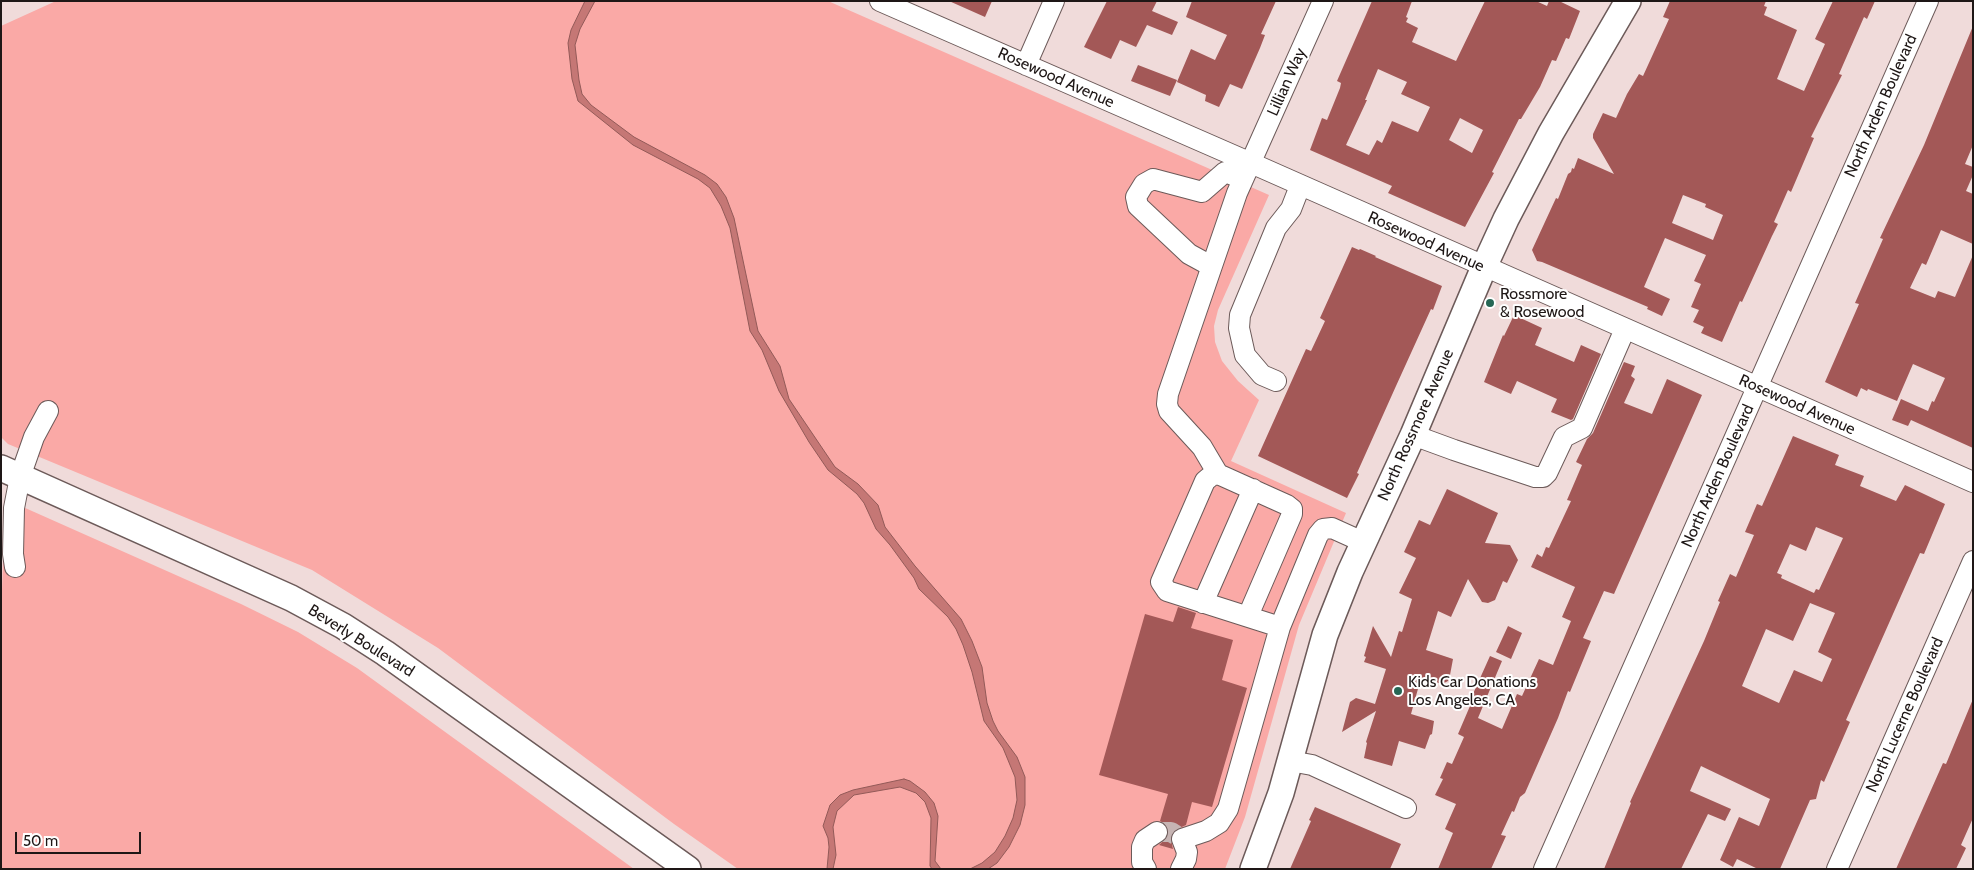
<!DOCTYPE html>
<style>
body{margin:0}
#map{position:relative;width:1974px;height:870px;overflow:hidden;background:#f0dbda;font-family:Cabin,sans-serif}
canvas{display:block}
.frame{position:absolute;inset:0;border:2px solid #1e1716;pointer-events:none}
.scale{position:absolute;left:15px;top:832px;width:126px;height:22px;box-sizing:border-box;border:2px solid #1e1716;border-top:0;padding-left:6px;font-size:15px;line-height:18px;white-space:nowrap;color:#1e1716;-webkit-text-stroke:4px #fff;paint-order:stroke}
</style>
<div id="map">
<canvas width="1974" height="870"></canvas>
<div class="frame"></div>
<div class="scale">50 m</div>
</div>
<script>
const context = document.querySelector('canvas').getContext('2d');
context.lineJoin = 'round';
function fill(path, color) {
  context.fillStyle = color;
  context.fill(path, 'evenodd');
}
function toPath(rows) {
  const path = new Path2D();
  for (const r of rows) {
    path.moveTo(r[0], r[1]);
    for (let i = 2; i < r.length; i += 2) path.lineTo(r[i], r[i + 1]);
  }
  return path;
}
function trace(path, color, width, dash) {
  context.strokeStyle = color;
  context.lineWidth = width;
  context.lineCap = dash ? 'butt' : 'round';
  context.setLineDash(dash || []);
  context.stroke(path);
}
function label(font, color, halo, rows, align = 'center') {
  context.font = font + ' Cabin,sans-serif';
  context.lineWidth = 4;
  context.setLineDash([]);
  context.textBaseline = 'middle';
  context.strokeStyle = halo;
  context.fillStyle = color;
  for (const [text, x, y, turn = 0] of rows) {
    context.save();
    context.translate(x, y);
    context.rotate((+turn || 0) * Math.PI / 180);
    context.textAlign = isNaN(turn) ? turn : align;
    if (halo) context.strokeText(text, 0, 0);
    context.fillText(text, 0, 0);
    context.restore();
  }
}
fill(toPath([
 [56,1,828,1,1269,195,1218,310,1214,326,1215,342,1222,361,1238,381,1259,400,1231,461,1346,513,1299,625,1245,817,1225,869,738,869,674,824,438,648,312,570,8,444,1,437,1,26],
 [5,499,241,604,298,632,357,668,634,869,1,869,1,619]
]), '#faa9a6');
const water = toPath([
 [585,1,595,1,580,29,575,45,579,80,582,94,591,105,634,137,705,175,717,184,726,197,734,218,758,331,780,366,789,399,835,467,858,484,878,505,885,527,915,566,961,619,972,641,982,667,987,703,993,721,998,731,1017,757,1025,777,1025,805,1020,825,1009,847,997,863,988,869,970,869,982,863,995,852,1005,836,1013,818,1017,800,1015,777,1003,748,984,721,972,672,963,645,956,629,948,617,919,589,914,578,890,545,876,529,864,503,857,494,828,470,809,442,779,391,762,350,750,331,730,228,721,206,710,188,698,179,633,145,578,101,572,79,568,43,571,30,585,1],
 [904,779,910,781,925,792,934,803,938,816,935,861,941,869,932,869,930,866,931,818,925,802,916,793,900,787,854,795,837,811,833,827,836,855,833,869,827,869,829,847,828,838,823,826,830,805,840,795,853,790,904,779]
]);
fill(water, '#c57775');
trace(water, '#935a58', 1);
fill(toPath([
 [949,1,992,1,985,17],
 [1107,1,1157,1,1152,11,1178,22,1172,35,1147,25,1136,47,1120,40,1111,59,1084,47],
 [1192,1,1276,1,1261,34,1265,35,1260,48,1242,89,1230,84,1219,107,1205,101,1206,95,1177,82,1191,49,1215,60,1227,35,1186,17],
 [1372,1,1412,1,1406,17,1408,18,1406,22,1418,28,1412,42,1456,61,1485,1,1536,1,1547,6,1549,1,1559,1,1580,11,1569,39,1566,38,1556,61,1552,60,1540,87,1521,119,1519,119,1492,172,1494,173,1465,227,1388,193,1392,186,1310,150,1322,118,1327,120,1340,88,1341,83,1337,81],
 [1378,69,1407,82,1401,94,1430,107,1418,132,1392,121,1382,143,1377,140,1369,155,1346,145,1367,100,1365,100],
 [1460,118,1483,130,1472,153,1449,140],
 [1670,1,1766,1,1764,6,1767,7,1764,15,1797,30,1777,79,1804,91,1825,44,1815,39,1833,1,1875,1,1867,19,1864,17,1839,74,1842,75,1811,137,1814,138,1791,192,1788,190,1774,222,1778,224,1772,236,1742,302,1740,301,1722,342,1701,333,1704,327,1693,322,1699,310,1691,307,1701,284,1694,281,1706,255,1665,238,1644,287,1670,299,1662,316,1647,309,1648,307,1542,262,1537,261,1532,250,1556,198,1558,199,1568,174,1571,172,1572,168,1574,169,1578,158,1614,174,1593,138,1593,134,1603,113,1616,118,1627,94,1639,74,1643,76,1669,19,1663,17],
 [1683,195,1706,204,1705,207,1723,215,1713,240,1672,223],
 [1973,26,1973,145,1965,164,1973,167,1973,175,1966,191,1973,194,1973,244,1941,230,1926,265,1922,263,1910,288,1935,298,1938,291,1955,297,1973,255,1973,448,1911,420,1908,426,1892,420,1901,399,1928,411,1932,401,1934,402,1945,378,1913,364,1897,401,1868,389,1867,391,1861,388,1857,397,1825,382,1859,304,1855,303,1883,239,1880,238,1924,145],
 [1138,65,1177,80,1170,96,1131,81],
 [1352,247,1359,250,1360,249,1376,256,1375,257,1442,286,1433,310,1431,309,1396,386,1357,473,1359,474,1347,498,1258,456,1306,349,1311,351,1325,321,1320,318],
 [1514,315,1542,328,1535,345,1574,362,1581,345,1601,354,1573,419,1571,420,1551,412,1557,399,1517,381,1511,394,1484,382,1503,335,1504,336],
 [1624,362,1635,366,1631,376,1635,379,1624,403,1652,414,1667,379,1702,395,1614,594,1604,591,1583,638,1591,641,1570,692,1568,691,1558,718,1525,793,1520,797,1514,812,1512,811,1501,835,1506,836,1491,869,1438,869,1453,833,1445,829,1456,804,1435,795,1443,779,1440,778,1447,762,1452,764,1464,737,1458,734,1470,706,1468,705,1490,656,1502,661,1478,718,1502,729,1517,694,1522,696,1539,659,1553,665,1571,621,1562,617,1575,587,1531,567,1537,554,1542,557,1546,547,1549,548,1571,501,1567,500,1582,465,1576,462,1587,439,1593,433],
 [1793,436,1839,455,1835,465,1864,476,1860,486,1896,501,1905,485,1945,504,1924,554,1920,553,1862,684,1846,720,1850,722,1824,782,1821,780,1816,799,1810,800,1780,869,1758,869,1737,859,1733,867,1720,860,1739,817,1759,826,1770,799,1701,766,1690,791,1731,809,1725,821,1708,814,1681,869,1604,869,1631,803,1630,802,1704,641,1720,602,1718,601,1730,574,1736,577,1754,535,1745,532,1757,504,1762,506],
 [1816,527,1843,538,1819,590,1816,589,1814,593,1781,578,1782,575,1777,573,1790,544,1806,551],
 [1810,603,1835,613,1818,652,1832,659,1822,682,1794,670,1779,703,1742,686,1766,629,1793,641],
 [1447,489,1498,513,1485,543,1510,545,1518,560,1507,583,1503,581,1495,600,1488,603,1482,602,1468,579,1451,617,1438,611,1426,650,1453,659,1450,675,1448,681,1442,684,1421,678,1411,714,1434,721,1432,734,1430,735,1425,749,1399,741,1392,766,1364,758,1367,743,1366,742,1376,711,1342,732,1350,702,1356,698,1375,704,1386,669,1364,662,1366,657,1364,656,1373,626,1391,657,1399,631,1402,632,1412,599,1399,593,1416,558,1404,552,1419,520,1430,525],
 [1178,607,1196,613,1191,628,1233,640,1222,680,1247,688,1212,807,1192,802,1186,825,1173,831,1170,836,1173,849,1159,845,1167,838,1169,832,1167,825,1160,821,1168,794,1099,775,1145,614,1173,622],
 [1508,626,1522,633,1511,659,1496,652],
 [1973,699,1973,818,1961,845,1966,848,1956,869,1896,869,1943,763,1946,764],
 [1315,807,1401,844,1390,869,1290,869,1311,821,1309,820]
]), '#a35857');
trace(toPath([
 [1157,832,1171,832,1182,839]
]), '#c6b4b3', 20, [20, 10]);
const minor = toPath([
 [880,1,1251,163,1973,482],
 [1026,65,1054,1],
 [1211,266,1189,254,1138,206,1136,197,1144,184,1153,179,1202,192,1225,172,1243,179],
 [1276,381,1262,375,1245,355,1239,328,1240,315,1276,228,1291,209,1300,186],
 [1413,435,1454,450,1535,477,1543,477,1547,473,1564,437,1582,428,1625,329],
 [1218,474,1211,476,1205,481,1161,582,1167,591,1280,627],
 [15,567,13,554,14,508,20,477,34,437,48,411],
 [1203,603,1253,489],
 [1248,616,1292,514,1292,509,1287,505,1218,474,1202,447,1169,411,1167,404,1168,394,1237,193,1323,1],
 [1290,761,1312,765,1406,808],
 [1146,869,1142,862,1142,847,1145,840,1157,832],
 [1181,869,1186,859,1187,852,1182,839,1206,831,1219,823,1228,809,1280,627,1318,535,1323,529,1332,528,1363,542],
 [1544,869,1928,1],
 [1837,869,1973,561]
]);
const major = toPath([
 [1,468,291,598,343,626,385,653,688,869],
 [1253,869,1281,793,1325,635,1350,572,1413,435,1484,267,1506,219,1551,133,1628,1]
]);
trace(minor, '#6c5a59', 22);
trace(major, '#6c5a59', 28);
trace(minor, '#fff', 20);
trace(major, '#fff', 25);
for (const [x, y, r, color] of [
 [1490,303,5,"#266654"],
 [1398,691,5,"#266654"]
]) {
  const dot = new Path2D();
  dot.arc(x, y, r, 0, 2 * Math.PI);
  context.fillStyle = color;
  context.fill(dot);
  trace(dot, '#fff', 2);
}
label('16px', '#1e1716', '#fff', [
 ["Rosewood Avenue",1056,78,24],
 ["Lillian Way",1287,82,-66],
 ["North Arden Boulevard",1881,106,-66],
 ["Rosewood Avenue",1426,242,24],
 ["Rosewood Avenue",1797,405,24],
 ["North Rossmore Avenue",1416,425,-66],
 ["North Arden Boulevard",1718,476,-66],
 ["Beverly Boulevard",361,641,32],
 ["North Lucerne Boulevard",1905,715,-66]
]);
label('16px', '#1e1716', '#fff', [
 ["Rossmore",1500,294],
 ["& Rosewood",1500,312],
 ["Kids Car Donations",1408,682],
 ["Los Angeles, CA",1408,700]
], 'left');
</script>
